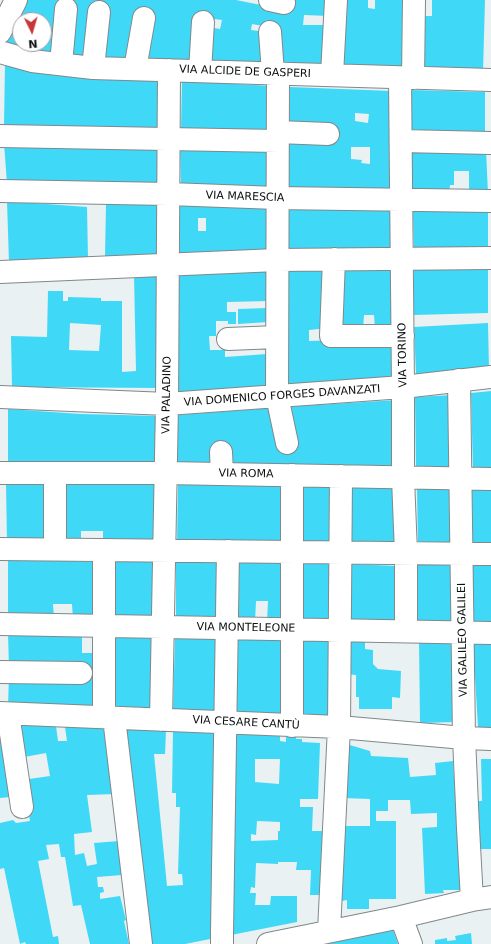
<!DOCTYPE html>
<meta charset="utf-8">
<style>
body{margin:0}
#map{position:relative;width:491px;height:944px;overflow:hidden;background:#e9f1f3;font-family:"DejaVu Sans",sans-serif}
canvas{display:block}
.north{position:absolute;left:12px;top:12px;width:40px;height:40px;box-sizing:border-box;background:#fff;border:1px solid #9e9f9f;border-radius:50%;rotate:175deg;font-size:11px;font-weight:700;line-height:16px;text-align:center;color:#0c0f0f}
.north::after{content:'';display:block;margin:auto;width:14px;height:18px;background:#c63739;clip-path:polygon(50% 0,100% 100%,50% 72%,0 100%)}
</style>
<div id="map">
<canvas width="491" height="944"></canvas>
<div class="north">N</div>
</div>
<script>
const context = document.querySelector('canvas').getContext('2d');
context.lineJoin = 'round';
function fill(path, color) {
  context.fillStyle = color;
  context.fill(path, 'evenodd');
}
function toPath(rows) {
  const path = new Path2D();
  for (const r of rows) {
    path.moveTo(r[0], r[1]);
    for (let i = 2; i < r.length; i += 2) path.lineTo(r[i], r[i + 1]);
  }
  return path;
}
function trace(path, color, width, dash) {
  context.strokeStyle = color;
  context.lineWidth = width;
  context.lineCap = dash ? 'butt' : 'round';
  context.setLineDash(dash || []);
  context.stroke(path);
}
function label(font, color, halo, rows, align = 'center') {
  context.font = font + ' "DejaVu Sans",sans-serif';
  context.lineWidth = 3;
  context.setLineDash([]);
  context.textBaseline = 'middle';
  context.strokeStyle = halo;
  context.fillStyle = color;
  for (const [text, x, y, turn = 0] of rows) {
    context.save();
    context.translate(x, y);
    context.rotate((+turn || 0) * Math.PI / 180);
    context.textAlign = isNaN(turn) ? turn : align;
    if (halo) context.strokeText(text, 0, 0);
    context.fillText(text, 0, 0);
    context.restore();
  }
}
fill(toPath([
 [27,0,236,0,291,11,291,0,329,0,329,16,304,15,303,25,328,25,329,68,275,67,274,28,252,24,251,30,267,32,268,66,204,63,207,27,220,29,222,20,199,17,194,63,90,58,57,54,5,45],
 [20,20,44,20,44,44,20,44],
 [344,0,368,0,368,8,375,9,375,0,407,0,406,70,343,69],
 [432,0,485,0,483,72,421,71,424,16,432,16],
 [5,64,164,81,164,129,4,125],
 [182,81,272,86,271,130,181,128],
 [290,87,392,91,397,193,287,191],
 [355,113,369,114,368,123,355,121],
 [351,147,370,147,370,164,361,163,362,160,351,159],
 [411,90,485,92,485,134,412,132],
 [4,143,163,146,163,188,7,184],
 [180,146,269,148,270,191,181,188],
 [412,149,486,150,488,194,469,194,469,171,454,171,454,185,450,185,449,194,411,193],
 [7,201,87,207,88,259,9,263],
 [106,204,161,205,161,256,105,256],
 [180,204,269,206,268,253,180,256],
 [198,218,206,218,206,231,198,231],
 [288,206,394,208,396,250,287,252],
 [413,211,488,212,488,250,414,249],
 [395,266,397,330,375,329,374,315,364,315,363,329,336,329,342,268],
 [414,266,488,268,488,313,414,315],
 [332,269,328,328,309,330,309,341,396,338,397,377,285,386,286,270],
 [268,270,269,301,227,302,227,312,236,312,236,324,228,324,228,321,216,321,216,336,209,336,210,350,225,350,225,357,267,354,267,388,178,395,179,274],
 [161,274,161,388,12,387,11,336,47,337,48,291,63,291,63,301,68,301,68,297,101,298,101,301,122,301,122,372,136,371,134,275],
 [70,323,101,325,99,351,69,350],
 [268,308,268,322,238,324,238,309],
 [488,323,489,369,416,374,414,327],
 [491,391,491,470,473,470,471,393],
 [453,395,455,470,416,469,415,397],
 [397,400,398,469,177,466,178,415,284,407],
 [8,409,81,414,160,416,159,466,8,465],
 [6,483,52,483,50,543,7,543],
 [160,483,159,546,103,544,103,531,81,531,81,544,62,544,59,484],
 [178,484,287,486,288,546,177,544],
 [298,486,335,486,336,547,297,546],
 [346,486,398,487,401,548,345,547],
 [417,488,454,488,457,550,418,548],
 [491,488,491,549,473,549,472,489],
 [8,559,100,562,98,619,73,619,72,604,53,604,54,618,8,617],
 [110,561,159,562,158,620,108,619],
 [176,562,223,562,222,621,176,620],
 [233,562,284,563,285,623,267,622,268,601,256,601,255,622,235,621],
 [297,564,334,564,334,624,296,623],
 [348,564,399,566,401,626,349,624],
 [416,565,454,565,456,625,418,624],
 [470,565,491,565,491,625,470,627],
 [8,634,82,636,82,653,98,653,98,670,9,667],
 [175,636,221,637,221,716,173,715],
 [109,637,155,637,156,714,108,711],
 [234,639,283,639,284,718,234,715],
 [347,639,365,639,365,649,373,650,373,664,378,669,401,671,400,698,392,697,392,709,359,709,359,697,356,697,356,675,346,674],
 [295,640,333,641,334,721,295,719],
 [419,641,455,642,456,722,420,723],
 [473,642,491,642,491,728,478,727],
 [9,674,99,676,98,710,8,707],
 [0,724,10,797,0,798],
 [13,725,56,726,58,741,67,741,65,727,107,728,115,794,87,795,92,832,74,834,75,855,84,853,87,866,97,864,94,843,119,841,122,875,97,877,98,887,103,887,104,892,100,893,100,899,120,896,126,920,124,921,129,944,90,944,81,905,73,906,65,857,61,857,59,844,46,845,49,859,38,861,53,937,58,936,59,944,26,944,25,942,20,944,4,868,0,869,0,823,13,820,16,823,30,821,22,780,50,776,46,753,19,758],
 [122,728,166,731,165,754,154,754,167,886,183,885,182,874,178,874,180,807,176,807,176,793,172,793,173,731,215,732,215,938,185,944,146,944],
 [233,732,280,734,280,741,286,742,286,736,296,737,296,739,302,739,302,742,320,743,318,799,300,799,300,807,313,807,312,831,324,831,322,895,310,895,311,870,296,870,297,862,278,862,278,864,256,863,255,888,251,887,250,893,256,893,255,905,270,905,271,896,297,896,297,922,231,935],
 [255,759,280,759,279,784,255,782],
 [257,821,280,822,280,831,278,831,278,840,251,841,251,834,256,835],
 [343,743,370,751,371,756,408,758,410,777,436,775,435,763,453,761,461,890,443,890,444,893,425,894,422,828,437,827,437,813,411,814,410,800,388,800,388,811,376,811,376,821,396,821,396,899,369,899,369,909,347,909,347,900,342,901,343,826,370,826,370,799,343,798],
 [481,759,491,759,491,849,479,849,477,801,482,801],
 [392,927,398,944,328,944,327,940],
 [471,933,472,944,435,944,435,940,447,938,447,941,456,940,455,936]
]), '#40d8f7');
const minor = toPath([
 [270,0,284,3],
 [0,32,16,0],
 [270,32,273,73],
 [0,52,32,61,93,68,491,80],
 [61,64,66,9],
 [93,68,99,12],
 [135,69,144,18],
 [200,71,203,22],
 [278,73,277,396,287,443],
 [332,75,336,0],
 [400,78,403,387,403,478,406,553,406,631],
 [413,78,414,0],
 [278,132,328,134],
 [0,136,278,141],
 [401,141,491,143],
 [0,191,169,194,277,198,491,201],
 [334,259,331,336,403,336],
 [0,272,277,260,491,258],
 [228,339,277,337],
 [459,380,464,738,468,828,472,900],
 [0,397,167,404,403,387,491,377],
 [221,452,222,474],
 [0,473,166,473,491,479],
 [55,537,55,473],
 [0,549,491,554],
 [0,624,491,633],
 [0,672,81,673],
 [0,713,339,727,464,738,491,739],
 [8,714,22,807],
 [104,717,104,550],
 [114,718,141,944],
 [161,720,167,404,169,70],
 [292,726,292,475],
 [401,917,411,944],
 [329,931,339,727,341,476],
 [222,944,222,932,228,551],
 [268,944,401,917,472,900,491,897]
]);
trace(minor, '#81888a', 24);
trace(minor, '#fff', 22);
label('11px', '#0c0f0f', '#fff', [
 ["VIA ALCIDE DE GASPERI",245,72,2],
 ["VIA MARESCIA",245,197,2],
 ["VIA TORINO",403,355,-91],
 ["VIA PALADINO",167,395,-89],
 ["VIA DOMENICO FORGES DAVANZATI",282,396,-4],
 ["VIA ROMA",246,474,1],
 ["VIA MONTELEONE",246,628,1],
 ["VIA GALILEO GALILEI",463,640,-91],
 ["VIA CESARE CANTÙ",246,723,3]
]);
</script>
